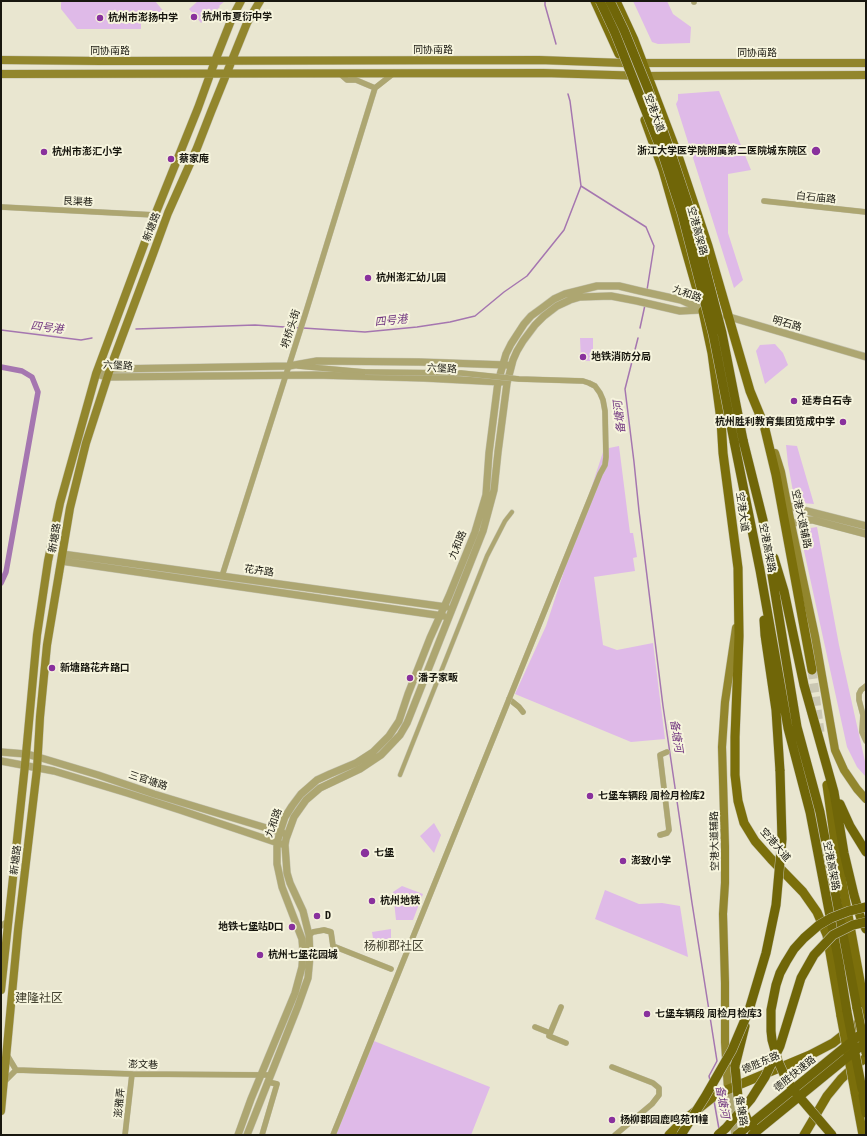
<!DOCTYPE html>
<meta charset="utf-8">
<style>
body{margin:0}
#map{position:relative;width:867px;height:1136px;overflow:hidden;background:#e9e6d0;font-family:"Fira Sans Condensed",sans-serif}
canvas{display:block}
.frame{position:absolute;inset:0;border:2px solid #18170f;pointer-events:none}
</style>
<div id="map">
<canvas width="867" height="1136"></canvas>
<div class="frame"></div>
</div>
<script>
const context = document.querySelector('canvas').getContext('2d');
context.lineJoin = 'round';
function fill(path, color) {
  context.fillStyle = color;
  context.fill(path, 'evenodd');
}
function toPath(rows) {
  const path = new Path2D();
  for (const r of rows) {
    path.moveTo(r[0], r[1]);
    for (let i = 2; i < r.length; i += 2) path.lineTo(r[i], r[i + 1]);
  }
  return path;
}
function trace(path, color, width, dash) {
  context.strokeStyle = color;
  context.lineWidth = width;
  context.lineCap = dash ? 'butt' : 'round';
  context.setLineDash(dash || []);
  context.stroke(path);
}
function label(font, color, halo, rows, align = 'center') {
  context.font = font + ' "Fira Sans Condensed","Noto Sans SC",sans-serif';
  context.lineWidth = 4;
  context.setLineDash([]);
  context.textBaseline = 'middle';
  context.strokeStyle = halo;
  context.fillStyle = color;
  for (const [text, x, y, turn = 0] of rows) {
    context.save();
    context.translate(x, y);
    context.rotate((+turn || 0) * Math.PI / 180);
    context.textAlign = isNaN(turn) ? turn : align;
    if (halo) context.strokeText(text, 0, 0);
    context.fillText(text, 0, 0);
    context.restore();
  }
}
fill(toPath([
 [62,1,155,1,165,13,160,18,141,19,141,29,77,29,61,9,61,3],
 [198,1,225,1,219,6,220,7,201,23,189,9],
 [633,1,667,1,673,14,691,27,690,43,658,44,652,42],
 [719,91,751,170,728,174,728,233,743,280,734,288,676,104,678,100,678,94],
 [580,338,593,338,593,361,581,361],
 [775,344,783,353,788,365,765,384,756,351,760,345],
 [786,445,797,446,814,504,802,503,794,497,788,464],
 [619,446,630,533,633,533,637,557,633,558,635,571,594,577,603,645,617,650,653,643,665,739,631,742,515,694,546,626,604,449],
 [817,527,839,645,866,766,866,777,857,767,847,747,801,537,804,529],
 [434,823,441,835,434,853,420,836],
 [402,886,423,894,413,920,396,920,393,892],
 [605,890,639,904,662,903,680,906,688,957,595,919],
 [391,929,391,938,385,952,368,944,373,938,372,932],
 [374,1041,490,1087,471,1135,336,1135]
]), '#dfbae8');
trace(toPath([
 [545,1,545,5,556,44],
 [581,186,646,227,654,246,647,290],
 [303,328,365,332,417,327,450,322,475,316,504,292,527,276,564,230,581,186,570,101,568,94],
 [640,328,645,305],
 [136,329,255,325,299,328],
 [1,330,81,340,92,338],
 [638,338,625,389,634,462,639,511,663,706,692,903,717,1061,709,1076,710,1080],
 [714,1101,719,1129]
]), '#a576b0', 1.5);
trace(toPath([
 [1,367,22,371,32,377,38,392,6,572,1,583]
]), '#a576b0', 5.5);
trace(toPath([
 [812,670,820,732]
]), '#cac7b3', 9, [9, 4.5]);
const pedestrian = toPath([
 [400,775,487,556,505,521,512,512]
]);
const minor = toPath([
 [694,2,694,1],
 [339,73,347,80,356,80,375,88],
 [764,201,866,212],
 [1,207,155,215],
 [298,366,365,372,343,372],
 [222,576,305,315,375,88,394,73],
 [866,686,861,690,859,694,859,700,863,715,862,732,866,741],
 [509,699,519,707,523,712],
 [660,835,667,833,669,830,660,755,667,752],
 [1,926,8,921],
 [309,935,313,932,324,930,331,932,333,946,391,969],
 [561,1007,549,1036,566,1043],
 [535,1027,550,1033],
 [7,1055,16,1070],
 [612,1067,653,1083,659,1088,659,1095,652,1104,615,1135],
 [4,1082,16,1070,132,1074,270,1075],
 [125,1135,132,1074],
 [262,1135,277,1084,268,1082]
]);
const tertiary = toPath([
 [726,316,866,357],
 [501,382,424,378,315,375,108,377,96,374,110,369,289,366,317,361,419,362,507,365],
 [787,505,799,509,866,526],
 [791,524,804,520,813,520,866,534],
 [62,554,446,607],
 [61,561,443,616],
 [1,752,26,754,38,757,98,775,154,794,283,833],
 [1,761,54,771,127,793,180,810,281,844],
 [728,1089,735,1135],
 [238,1135,251,1099,295,993,302,967,303,952,302,939,282,887,277,864,277,843,280,832,285,817,292,806,301,794,317,780,330,774,356,763,373,752,389,736,399,721,408,694,430,638,449,596,475,532,486,495,489,453,498,382,506,354,511,344,524,324,531,316,542,308,554,299,565,294,597,286,619,286,640,291,681,300,708,312],
 [247,1135,298,1006,308,978,310,956,309,935,303,911,290,883,287,873,285,845,286,839,294,817,306,800,320,788,360,769,381,755,400,735,407,723,483,531,494,490,498,452,507,383,513,360,517,351,523,341,535,325,544,316,557,306,570,300,580,297,611,296,637,301,680,311,700,310]
]);
const secondary = toPath([
 [1,60,101,61,539,60,623,63,866,63],
 [1,74,543,73,648,76,866,75],
 [775,453,781,472,791,524,815,636,835,750,844,770,857,789,866,799],
 [1,990,25,765,37,635,48,561,60,503,96,374,155,215,198,108,215,61,232,18,241,1],
 [728,1089,725,1042,725,983,723,914,725,883,725,847,722,747,725,702,736,628],
 [1,1111,18,930,37,769,40,717,47,645,70,508,86,443,110,369,153,254,168,213,197,148,211,112,247,23,260,1]
]);
const primary = toPath([
 [595,1,619,54],
 [616,1,634,40,677,153,708,246,750,391,764,425,776,475,812,670],
 [645,120,663,170,696,286],
 [703,311,712,353,721,420,723,453,738,568,739,636,735,737,735,775,738,801,744,823,755,841,771,859,803,892,817,912,827,935,841,1016],
 [827,785,836,849,866,1014],
 [855,1092,863,1135],
 [669,1135,683,1121,717,1094,810,1055,833,1043,866,1017],
 [804,1135,827,1096,841,1079,858,1063,866,1058]
]);
const trunk = toPath([
 [743,440,763,520,797,727,820,812,857,1008],
 [734,441,760,570,788,728,810,812,839,963,847,1012],
 [774,558,784,591,804,685,834,792,844,853,854,895,861,919,866,929],
 [764,620,765,635,776,710,780,771],
 [840,804,850,826,866,852],
 [735,1066,745,1026],
 [862,1089,866,1113]
]);
trace(pedestrian, '#c3c1ad', 5);
trace(minor, '#c3c1ad', 6);
trace(tertiary, '#c3c1ad', 8);
trace(secondary, '#c3c1ad', 9);
trace(primary, '#c3c1ad', 10);
trace(trunk, '#c3c1ad', 10);
trace(pedestrian, '#ada671', 4);
trace(minor, '#ada671', 5.5);
trace(tertiary, '#ada671', 7);
trace(secondary, '#92862d', 8);
trace(primary, '#7b6f0b', 9);
trace(trunk, '#706608', 9);
const minorBridge = toPath([
 [333,1135,600,474,605,465,606,457,605,411,603,400,600,393,595,386,589,383,583,381,519,379,461,373,365,372]
]);
const primaryBridge = toPath([
 [841,1016,855,1092]
]);
const trunkBridge = toPath([
 [600,1,615,33,662,152,682,214,713,334,734,441],
 [610,1,624,30,648,89,670,150,691,213,722,333,743,440],
 [857,1008,866,1053],
 [847,1012,862,1089],
 [735,1066,738,1097,747,1119,754,1128],
 [681,1135,705,1097,732,1050,749,1010,766,953,776,905,782,839,780,771],
 [718,1135,726,1128,751,1099,765,1077,780,1046,801,978,814,955,833,935,853,925,866,922],
 [737,1135,866,1030],
 [752,1135,866,1042],
 [832,1135,796,1093,786,1079,778,1061,772,1040,771,1031,771,1010,776,985,780,973,786,962,794,949,804,938,819,925,831,918,849,911,866,907]
]);
trace(minorBridge, '#c3c1ad', 6, []);
trace(primaryBridge, '#c3c1ad', 10, []);
trace(trunkBridge, '#c3c1ad', 10, []);
trace(minorBridge, '#ada671', 5.5);
trace(primaryBridge, '#7b6f0b', 9);
trace(trunkBridge, '#706608', 9);
for (const [x, y, r, color] of [
 [194,17,4,"#89319d"],
 [100,18,4,"#89319d"],
 [816,151,5,"#89319d"],
 [44,152,4,"#89319d"],
 [171,159,4,"#89319d"],
 [368,278,4,"#89319d"],
 [583,357,4,"#89319d"],
 [794,401,4,"#89319d"],
 [843,422,4,"#89319d"],
 [52,668,4,"#89319d"],
 [410,678,4,"#89319d"],
 [590,796,4,"#89319d"],
 [365,853,5,"#89319d"],
 [623,861,4,"#89319d"],
 [372,901,4,"#89319d"],
 [317,916,4,"#89319d"],
 [292,927,4,"#89319d"],
 [260,955,4,"#89319d"],
 [647,1014,4,"#89319d"],
 [612,1120,4,"#89319d"]
]) {
  const dot = new Path2D();
  dot.arc(x, y, r, 0, 2 * Math.PI);
  context.fillStyle = color;
  context.fill(dot);
  trace(dot, '#f6f4dd', 1.5);
}
label('bold 10px', '#18170f', '#f6f4dd', [
 ["杭州市夏衍中学",202,17],
 ["杭州市澎扬中学",108,18],
 ["浙江大学医学院附属第二医院城东院区",807,151,"right"],
 ["杭州市澎汇小学",52,152],
 ["蔡家庵",179,159],
 ["杭州澎汇幼儿园",376,278],
 ["地铁消防分局",591,357],
 ["延寿白石寺",802,401],
 ["杭州胜利教育集团笕成中学",835,422,"right"],
 ["新塘路花卉路口",60,668],
 ["潘子家畈",418,678],
 ["七堡车辆段 周检月检库2",598,796],
 ["七堡",374,853],
 ["澎致小学",631,861],
 ["杭州地铁",380,901],
 ["D",325,916],
 ["地铁七堡站D口",284,927,"right"],
 ["杭州七堡花园城",268,955],
 ["七堡车辆段 周检月检库3",655,1014],
 ["杨柳郡园鹿鸣苑11幢",620,1120]
], 'left');
label('10px', '#18170f', '#f6f4dd', [
 ["同协南路",433,50],
 ["同协南路",110,51],
 ["同协南路",757,53],
 ["空港大道",654,113,70],
 ["白石庙路",816,198,6],
 ["艮渠巷",78,202,3],
 ["新塘路",152,227,-69],
 ["空港高架路",697,231,75],
 ["九和路",687,294,20],
 ["明石路",787,324,16],
 ["坍桥头街",291,329,-72],
 ["六堡路",118,366,3],
 ["六堡路",442,369,3],
 ["空港大道",742,512,82],
 ["空港大道辅路",801,519,78],
 ["新塘路",55,538,-80],
 ["九和路",458,545,-68],
 ["空港高架路",767,548,79],
 ["花卉路",259,571,8],
 ["三官塘路",148,781,18],
 ["九和路",274,823,-70],
 ["空港大道辅路",715,841,-91],
 ["空港大道",775,845,49],
 ["新塘路",16,860,-83],
 ["空港高架路",831,866,79],
 ["德胜东路",761,1063,-23],
 ["澎文巷",143,1065,1],
 ["德胜快速路",795,1074,-39],
 ["澎雅弄",120,1103,-84],
 ["备塘路",741,1111,81]
]);
label('italic 11px', '#723780', '#f6f4dd', [
 ["四号港",391,321,-6],
 ["四号港",47,328,7],
 ["备塘河",620,417,-97],
 ["备塘河",676,736,81],
 ["备塘河",722,1102,80]
]);
label('12px', '#444230', '#f6f4dd', [
 ["杨柳郡社区",394,947],
 ["建隆社区",39,999]
]);
</script>
